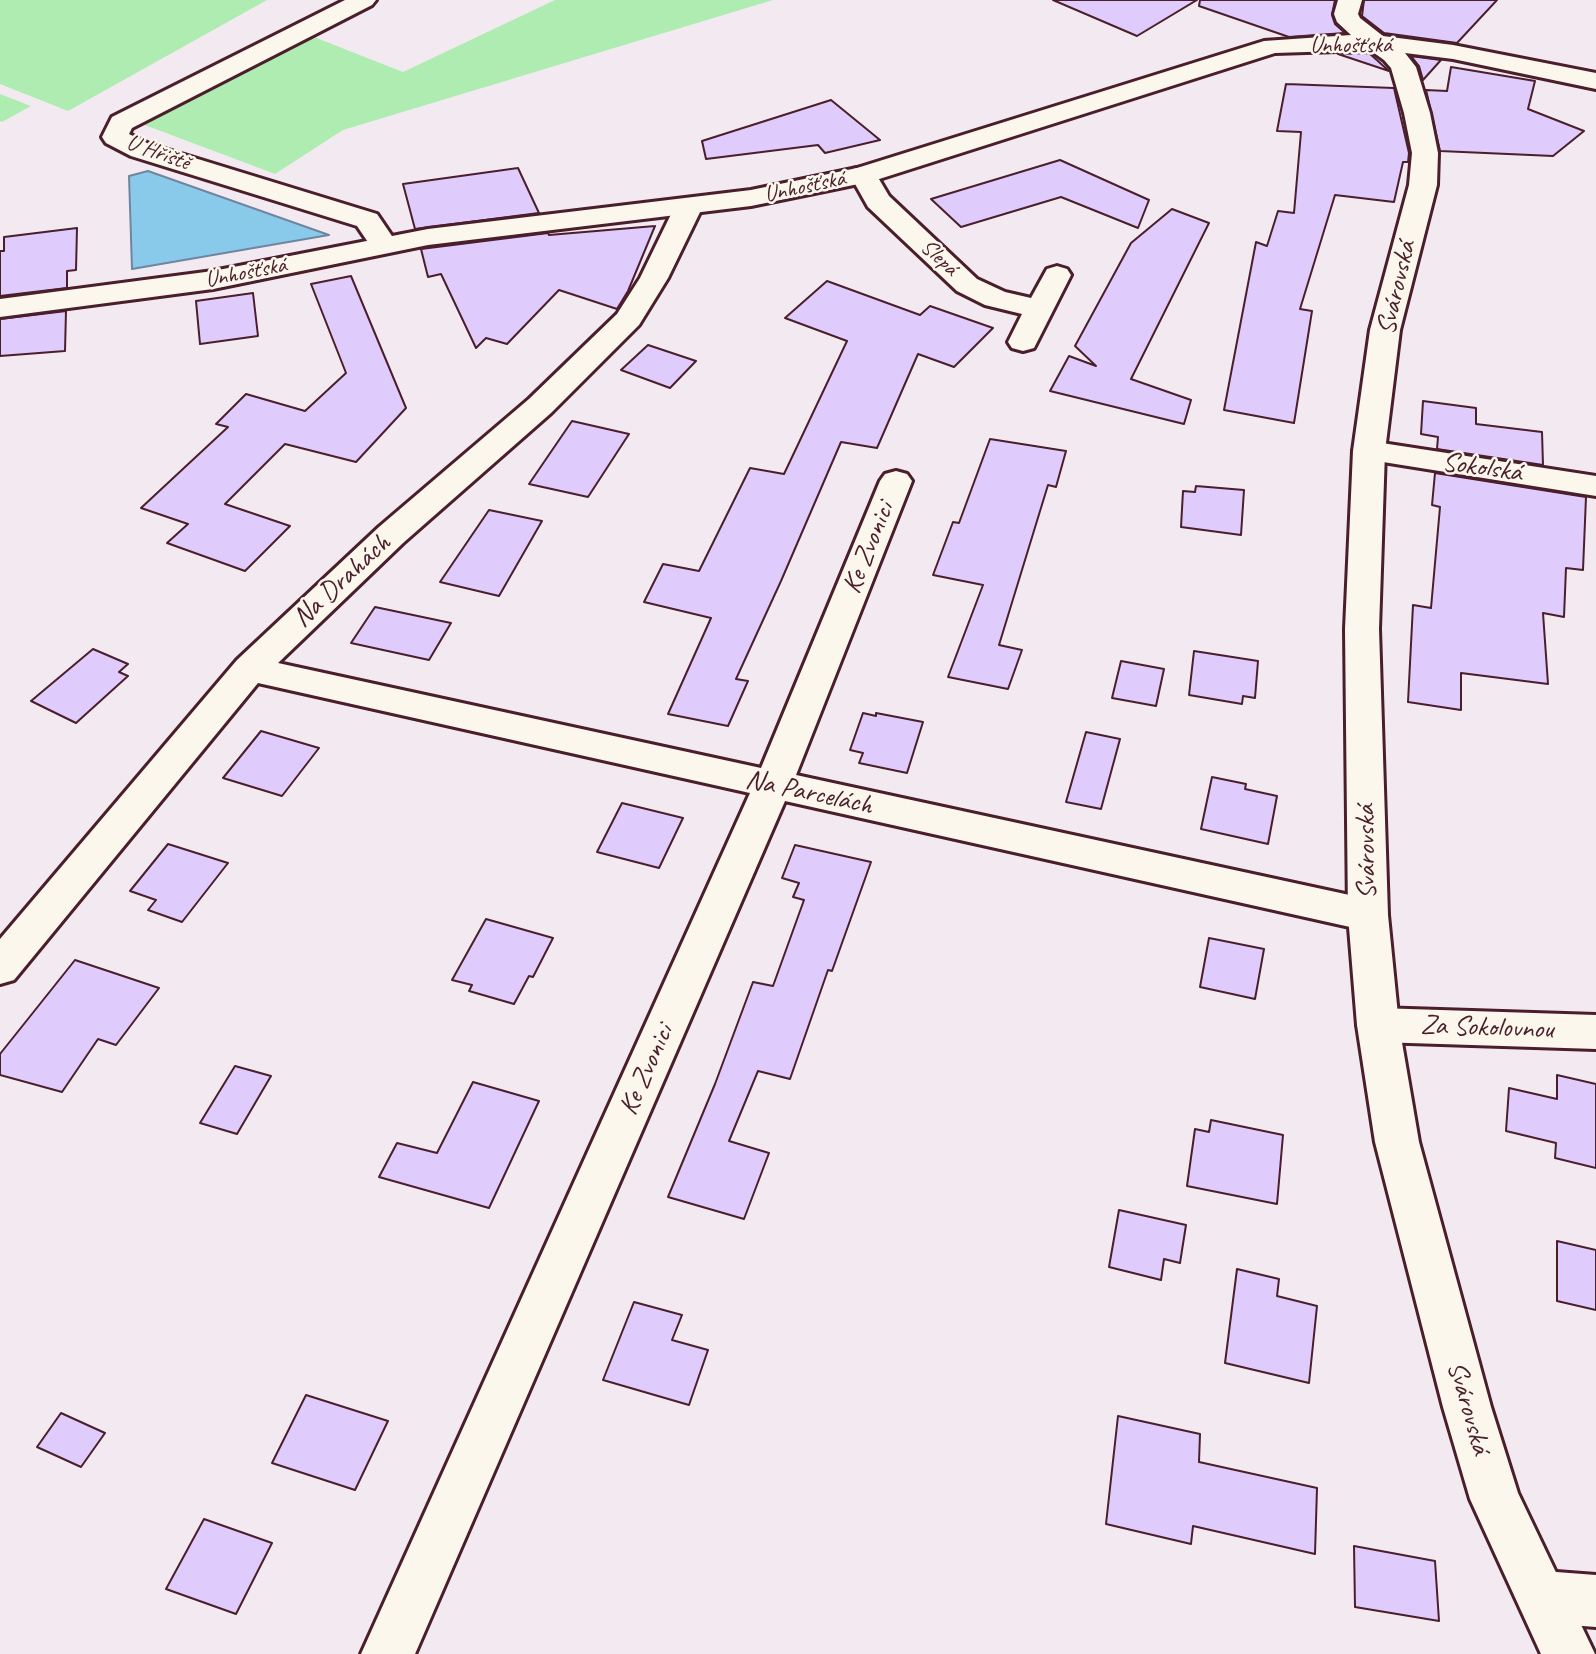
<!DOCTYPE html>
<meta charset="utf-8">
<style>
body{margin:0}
canvas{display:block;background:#f3eaf1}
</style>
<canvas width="1596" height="1654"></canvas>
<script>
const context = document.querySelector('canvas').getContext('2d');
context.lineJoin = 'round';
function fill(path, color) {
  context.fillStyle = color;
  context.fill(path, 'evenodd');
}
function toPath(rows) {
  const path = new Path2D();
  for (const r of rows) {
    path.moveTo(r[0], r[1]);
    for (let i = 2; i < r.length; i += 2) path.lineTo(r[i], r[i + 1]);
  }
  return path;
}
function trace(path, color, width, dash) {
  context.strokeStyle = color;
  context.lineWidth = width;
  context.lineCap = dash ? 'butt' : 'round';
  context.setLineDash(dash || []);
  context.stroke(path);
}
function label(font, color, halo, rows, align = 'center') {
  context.font = font + ' Caveat,sans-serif';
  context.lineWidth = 5;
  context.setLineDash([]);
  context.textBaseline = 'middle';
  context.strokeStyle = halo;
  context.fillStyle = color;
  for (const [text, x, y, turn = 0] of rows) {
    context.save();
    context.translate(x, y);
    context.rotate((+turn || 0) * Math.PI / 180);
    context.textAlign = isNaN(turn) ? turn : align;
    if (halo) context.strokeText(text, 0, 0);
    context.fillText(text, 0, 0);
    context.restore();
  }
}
fill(toPath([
 [0,0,267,0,68,111,0,84],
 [555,0,773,0,343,130,275,174,142,124,314,37,403,72],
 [0,94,31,106,2,122,0,121]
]), '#afecb2');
const water = toPath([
 [148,171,329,235,132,269,129,176,148,171]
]);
fill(water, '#89caea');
trace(water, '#70869e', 2);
const building = toPath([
 [1053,0,1197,0,1137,36,1053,0],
 [1200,0,1335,0,1332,15,1335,24,1345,33,1289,37,1199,6,1200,0],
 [1364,0,1497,0,1457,43,1384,33,1362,16,1364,0],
 [1369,53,1389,71,1338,54,1369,53],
 [1411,56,1441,60,1423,80,1419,66,1411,56],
 [1451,67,1535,81,1528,109,1584,131,1553,156,1440,151,1426,90,1447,91,1451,67],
 [1286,84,1394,88,1409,153,1408,162,1403,162,1394,202,1335,195,1300,309,1312,311,1294,423,1224,410,1256,242,1267,246,1278,211,1294,213,1301,132,1277,131,1286,84],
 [831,100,880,140,825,153,818,145,706,159,702,141,831,100],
 [1060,160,1149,200,1138,228,1061,197,961,227,931,199,1060,160],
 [518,168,539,213,415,229,403,184,518,168],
 [1172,209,1209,223,1131,379,1191,400,1184,424,1050,391,1069,356,1096,366,1075,346,1131,243,1172,209],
 [655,226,628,291,617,309,559,290,507,344,486,338,476,348,441,274,428,277,421,249,548,233,549,235,655,226],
 [77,228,76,270,67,271,67,288,0,296,0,251,4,251,4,237,77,228],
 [351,276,406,408,356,462,285,444,225,504,290,526,245,571,167,543,188,524,141,508,228,427,216,424,246,394,305,411,346,373,311,284,351,276],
 [827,281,920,315,930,306,993,328,954,367,918,354,877,448,841,442,781,581,736,679,748,681,728,726,668,714,711,618,644,602,663,564,699,571,750,468,784,474,847,341,785,318,827,281],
 [253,293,258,336,200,344,196,301,253,293],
 [66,311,65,351,0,356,0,319,66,311],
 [648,345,696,361,670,388,621,370,648,345],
 [1423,401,1476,408,1476,424,1542,432,1543,465,1437,449,1438,437,1421,434,1423,401],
 [572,421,629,434,588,497,529,484,572,421],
 [990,439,1066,451,1056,487,1048,485,999,645,1022,650,1008,689,948,677,983,585,933,575,953,522,959,523,990,439],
 [1435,473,1586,497,1583,570,1566,568,1564,617,1543,613,1548,684,1461,673,1461,710,1408,702,1413,605,1431,608,1440,507,1432,505,1435,473],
 [1196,486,1244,490,1241,535,1181,527,1183,491,1195,492,1196,486],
 [489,510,542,521,499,596,440,582,489,510],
 [375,607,451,623,429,660,351,643,375,607],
 [93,649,128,664,119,672,128,676,76,723,31,701,93,649],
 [1194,651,1258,661,1255,698,1243,696,1242,704,1189,695,1194,651],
 [1121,661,1164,669,1156,706,1112,698,1121,661],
 [863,713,876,716,876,713,923,722,907,773,859,763,863,753,850,750,863,713],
 [261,731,319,748,282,796,223,778,261,731],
 [1086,732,1120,739,1101,809,1066,802,1086,732],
 [1212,777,1246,784,1245,789,1277,796,1268,844,1201,829,1212,777],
 [622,803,683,818,659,868,597,852,622,803],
 [168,844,228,863,182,922,148,910,156,900,130,891,168,844],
 [795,845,871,862,832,971,828,970,790,1079,758,1071,729,1141,769,1153,744,1219,668,1197,715,1084,753,982,773,986,804,900,793,897,799,883,782,878,795,845],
 [486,919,553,938,533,977,529,976,514,1004,469,991,472,985,452,980,486,919],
 [1209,938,1264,949,1255,999,1200,987,1209,938],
 [75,960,159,988,116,1045,98,1039,62,1092,0,1075,0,1054,75,960],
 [235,1066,271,1076,237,1134,200,1123,235,1066],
 [1557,1075,1596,1084,1596,1168,1555,1158,1556,1143,1506,1131,1509,1088,1557,1099,1557,1075],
 [473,1082,539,1101,489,1208,379,1177,397,1143,437,1153,473,1082],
 [1211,1120,1283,1135,1277,1204,1187,1186,1195,1129,1209,1132,1211,1120],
 [1119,1210,1186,1225,1180,1263,1164,1259,1161,1280,1109,1267,1119,1210],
 [1557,1241,1596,1250,1596,1310,1557,1301,1557,1241],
 [1237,1269,1279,1279,1277,1296,1317,1306,1309,1383,1225,1363,1237,1269],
 [634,1302,682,1315,672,1340,708,1350,689,1405,603,1380,634,1302],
 [306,1395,388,1421,355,1490,272,1463,306,1395],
 [61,1413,105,1433,81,1467,37,1447,61,1413],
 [1118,1416,1200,1434,1199,1462,1317,1488,1315,1554,1193,1526,1191,1544,1106,1524,1118,1416],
 [204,1519,272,1543,236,1614,166,1589,204,1519],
 [1354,1546,1435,1561,1439,1621,1355,1607,1354,1546]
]);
fill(building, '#dfcbfc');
trace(building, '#4a1f2b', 2);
const street = toPath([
 [345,0,376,0,372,5,132,128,129,134,149,144,377,214,398,245,394,251,384,253,374,251,357,226,131,156,106,143,102,137,112,117,345,0],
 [863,167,873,169,889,196,977,279,1005,292,1031,298,1047,269,1057,266,1067,269,1071,275,1034,348,1023,351,1012,348,1008,342,1022,314,985,305,957,291,868,207,850,175,853,169,863,167],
 [689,198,699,200,703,206,668,278,639,325,551,413,403,543,278,663,761,768,880,481,885,474,896,471,907,474,912,481,796,775,1368,899,1382,904,1388,915,1382,926,1368,931,785,801,415,1654,361,1654,750,793,258,683,14,980,0,984,0,939,237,660,379,527,529,399,617,314,640,278,675,206,679,200,689,198],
 [1369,441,1596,476,1596,496,1358,458,1353,451,1358,444,1369,441],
 [1378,1008,1596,1015,1596,1049,1378,1042,1363,1037,1357,1025,1363,1013,1378,1008],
 [1543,1571,1596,1575,1596,1627,1543,1623,1525,1615,1517,1597,1525,1579,1543,1571]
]);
const secondary = toPath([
 [1338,0,1362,0,1358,14,1360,18,1383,36,1453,45,1596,73,1596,89,1453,59,1405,53,1416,67,1430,113,1438,153,1437,185,1400,330,1385,451,1379,629,1388,915,1399,1025,1419,1142,1491,1407,1518,1493,1595,1654,1541,1654,1470,1499,1443,1407,1375,1142,1357,1025,1348,915,1345,629,1353,451,1370,330,1409,185,1412,153,1404,113,1391,68,1384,60,1370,50,1275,53,873,181,751,206,428,245,213,289,0,317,0,299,213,271,428,229,751,190,857,168,1264,41,1351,35,1337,22,1334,14,1338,0]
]);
trace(street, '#4a1f2b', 6);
trace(secondary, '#4a1f2b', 6);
fill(street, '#fbf7ec');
fill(secondary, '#fbf7ec');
label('23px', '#4a1f2b', '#fbf7ec', [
 ["Unhošťská",1351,46],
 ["U Hřiště",158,153,20],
 ["Unhošťská",805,187,-12],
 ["Slepá",939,258,43],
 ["Unhošťská",246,273,-11]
]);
label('28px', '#4a1f2b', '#fbf7ec', [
 ["Svárovská",1397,288,-77],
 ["Sokolská",1482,468,8],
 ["Ke Zvonici",869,548,-68],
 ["Na Drahách",342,581,-43],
 ["Na Parcelách",809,793,12],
 ["Svárovská",1367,852,-91],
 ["Za Sokolovnou",1487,1028,2],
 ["Ke Zvonici",647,1070,-66],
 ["Svárovská",1468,1408,74]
]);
</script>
